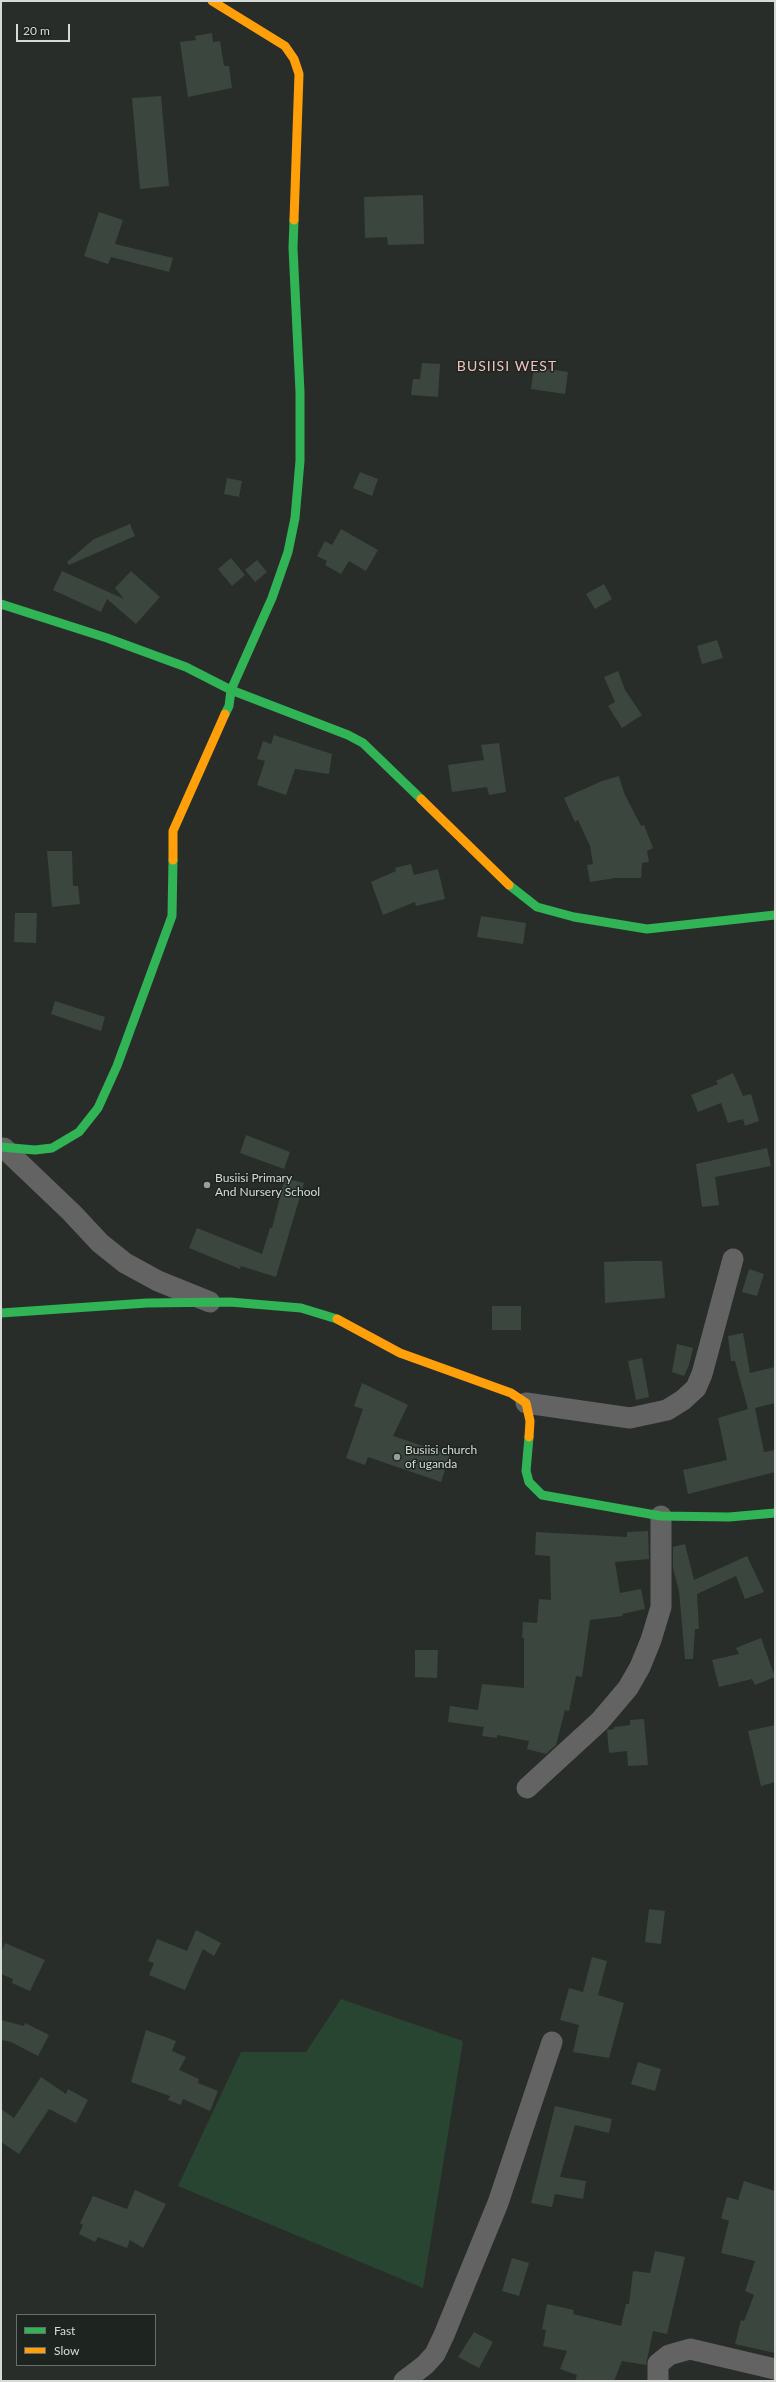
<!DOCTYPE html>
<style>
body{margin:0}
#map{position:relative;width:776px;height:2382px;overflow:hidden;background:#292d2a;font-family:Lato,sans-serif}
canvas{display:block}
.frame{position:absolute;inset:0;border:2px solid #d6dbd7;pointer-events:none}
.legend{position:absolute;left:16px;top:2314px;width:140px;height:52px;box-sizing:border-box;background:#1e2520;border:1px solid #686e69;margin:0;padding:5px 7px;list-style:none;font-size:12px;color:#d6dbd7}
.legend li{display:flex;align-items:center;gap:8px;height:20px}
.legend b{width:20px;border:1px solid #686e69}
.scale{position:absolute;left:16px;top:24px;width:54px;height:18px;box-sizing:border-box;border:2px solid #d6dbd7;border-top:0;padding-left:5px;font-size:12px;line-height:14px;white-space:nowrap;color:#d6dbd7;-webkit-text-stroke:3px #1e2520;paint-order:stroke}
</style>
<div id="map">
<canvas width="776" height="2382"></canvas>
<div class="frame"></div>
<ul class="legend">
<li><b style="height:5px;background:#30b455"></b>Fast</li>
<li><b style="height:5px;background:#ff9f0a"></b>Slow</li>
</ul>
<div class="scale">20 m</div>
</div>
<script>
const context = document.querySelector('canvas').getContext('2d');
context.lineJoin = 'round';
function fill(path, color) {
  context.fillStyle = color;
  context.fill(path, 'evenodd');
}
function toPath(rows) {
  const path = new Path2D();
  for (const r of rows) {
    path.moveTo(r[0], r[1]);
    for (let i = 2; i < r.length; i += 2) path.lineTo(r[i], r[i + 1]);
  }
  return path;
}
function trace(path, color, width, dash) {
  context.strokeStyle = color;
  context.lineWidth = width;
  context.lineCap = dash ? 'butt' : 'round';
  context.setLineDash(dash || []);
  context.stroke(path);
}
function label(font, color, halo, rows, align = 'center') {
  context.font = font + ' Lato,sans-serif';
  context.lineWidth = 3;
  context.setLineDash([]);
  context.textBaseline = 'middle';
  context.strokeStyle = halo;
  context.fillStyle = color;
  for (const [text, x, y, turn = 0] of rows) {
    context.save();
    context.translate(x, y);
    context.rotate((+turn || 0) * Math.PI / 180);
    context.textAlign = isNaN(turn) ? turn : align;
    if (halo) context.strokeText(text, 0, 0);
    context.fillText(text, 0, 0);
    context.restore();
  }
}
fill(toPath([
 [341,1999,463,2041,423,2288,178,2186,241,2052,306,2052]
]), '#284531');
fill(toPath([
 [212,33,213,42,220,41,224,66,229,66,232,88,188,97,180,42,196,40,195,36],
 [161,96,169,186,140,189,132,98],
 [423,195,424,244,388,245,387,237,365,238,364,197],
 [99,212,123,220,115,244,173,258,169,272,111,257,108,264,84,256],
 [422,363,440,364,438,397,411,395,413,379,420,379],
 [534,367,568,372,565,394,531,389],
 [360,472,378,479,372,496,353,488],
 [227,478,242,481,239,497,224,494],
 [130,524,135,536,69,565,67,562,94,539],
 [341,529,378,550,366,571,349,561,341,574,325,565,327,561,317,556,325,541,332,545],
 [231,558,245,575,232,586,218,569],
 [257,560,267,572,255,582,245,570],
 [62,571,124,599,115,588,131,571,160,597,136,624,107,599,101,612,53,590],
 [604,584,612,599,595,609,586,594],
 [717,640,723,658,702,664,697,646],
 [618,671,625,690,642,715,622,728,608,706,615,702,604,677],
 [274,735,332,754,329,774,295,769,286,795,257,785,265,761,257,759,263,741,271,744],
 [499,743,506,792,489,795,487,787,452,792,448,765,484,760,481,745],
 [619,776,624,793,641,826,644,825,653,848,647,851,649,862,642,863,641,878,615,878,590,882,587,865,593,864,590,846,578,820,575,822,564,798,602,781],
 [47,851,72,851,73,886,78,886,80,904,52,907],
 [411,864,414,875,438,869,445,899,416,906,415,902,383,915,371,882,396,871,395,868],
 [15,913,37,913,36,943,14,942],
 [481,916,526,923,523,944,477,937],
 [55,1001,105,1017,101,1031,51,1014],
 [733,1073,743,1096,751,1094,759,1121,745,1126,743,1119,728,1123,721,1103,698,1112,691,1095,718,1084,716,1081],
 [246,1135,290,1152,284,1169,240,1153],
 [767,1148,771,1166,715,1177,719,1205,702,1207,696,1164],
 [285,1178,304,1183,276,1277,241,1266,240,1269,189,1248,197,1228,262,1254,270,1228,272,1228],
 [629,1261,662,1261,665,1298,605,1303,604,1262],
 [749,1269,764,1274,757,1296,742,1292],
 [492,1306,521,1306,521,1330,492,1330],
 [743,1333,750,1373,775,1367,775,1403,755,1408,764,1452,775,1450,775,1472,688,1494,683,1470,727,1460,718,1418,748,1409,735,1361,731,1361,728,1336],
 [677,1344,693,1348,689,1365,684,1376,672,1372],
 [642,1358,649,1397,636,1400,628,1361],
 [362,1383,408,1405,393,1436,450,1455,441,1482,368,1457,365,1465,346,1458,363,1409,354,1406],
 [648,1531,649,1559,615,1562,620,1593,641,1589,645,1609,622,1614,623,1616,590,1620,582,1677,576,1676,569,1711,565,1710,556,1745,546,1754,527,1749,529,1741,497,1735,497,1738,482,1736,484,1727,448,1722,450,1706,478,1710,482,1684,524,1688,524,1638,522,1638,523,1622,537,1623,539,1599,551,1600,550,1556,535,1555,536,1532,627,1537,627,1532],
 [685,1544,694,1580,747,1556,764,1592,745,1599,736,1576,697,1594,699,1629,695,1629,693,1659,685,1659,679,1591,673,1568,673,1547],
 [761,1638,775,1677,755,1685,752,1679,719,1687,712,1660,739,1654,736,1648],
 [415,1650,438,1650,437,1678,415,1677],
 [644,1719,648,1765,628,1766,627,1751,609,1753,607,1730,614,1729,614,1727,630,1725,630,1720],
 [775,1725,775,1782,761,1786,748,1731],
 [649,1909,665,1911,661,1944,645,1942],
 [196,1930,221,1943,214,1956,203,1949,185,1990,149,1975,154,1963,148,1961,157,1939,187,1951],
 [5,1943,45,1960,30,1991,12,1983,13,1979,1,1974,1,1953],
 [592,1957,607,1961,598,1995,624,2003,609,2058,573,2052,579,2025,560,2020,569,1988,583,1992],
 [1,2020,24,2026,25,2023,49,2035,38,2056,11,2042,1,2040],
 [146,2030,176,2041,172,2051,186,2057,179,2070,199,2079,198,2083,218,2091,210,2111,183,2099,181,2105,168,2100,170,2096,131,2082],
 [638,2062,661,2069,655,2091,631,2084],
 [41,2077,66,2094,68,2089,88,2100,76,2123,49,2109,19,2154,1,2142,1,2109,14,2118],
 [555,2106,612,2119,609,2133,575,2125,560,2177,586,2181,583,2199,555,2194,552,2207,531,2203],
 [744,2181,775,2191,775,2353,735,2344,741,2320,744,2321,754,2295,745,2291,755,2261,721,2253,729,2221,721,2218,727,2197,738,2200],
 [135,2190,166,2204,143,2248,130,2240,127,2248,98,2237,95,2242,79,2234,83,2225,80,2223,93,2196,127,2209],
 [655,2251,685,2257,667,2334,653,2331,646,2365,622,2361,614,2381,575,2381,577,2375,560,2369,567,2351,543,2346,546,2330,542,2329,547,2304,574,2310,573,2314,621,2326,626,2304,629,2304,633,2271,650,2273],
 [512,2258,529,2263,519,2296,502,2291],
 [474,2332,493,2342,479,2368,458,2357]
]), '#3a463e');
trace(toPath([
 [4,1148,72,1213,100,1243,125,1263,158,1281,210,1302],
 [526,1403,630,1418,667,1410,683,1400,696,1388,702,1374,733,1259],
 [527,1788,600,1721,628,1688,640,1667,651,1640,661,1607,661,1516],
 [404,2381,425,2365,435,2354,444,2335,498,2203,552,2042],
 [658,2381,658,2364,669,2355,690,2349,775,2369]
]), '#646363', 21);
trace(toPath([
 [1,604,107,638,186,667,231,690,348,735,363,743,421,799],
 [225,714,229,706,231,690,272,598,288,552,295,518,300,461,300,392,293,248,294,220],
 [509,885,537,907,574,917,647,929,775,915],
 [1,1147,35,1150,52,1148,79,1132,98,1108,117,1066,172,916,173,860],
 [1,1313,147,1303,230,1302,301,1308,337,1319],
 [529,1437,526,1471,529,1482,542,1495,661,1516,729,1517,775,1513]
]), '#30b455', 9);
trace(toPath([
 [212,1,285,46,294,59,299,74,294,220],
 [421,799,509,885],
 [173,860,173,831,225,714],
 [337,1319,400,1353,511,1393,526,1403,530,1421,529,1437]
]), '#ff9f0a', 9);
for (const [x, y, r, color] of [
 [207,1185,4,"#999e9a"],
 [397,1457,4,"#999e9a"]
]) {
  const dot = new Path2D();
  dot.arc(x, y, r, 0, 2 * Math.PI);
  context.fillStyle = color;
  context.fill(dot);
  trace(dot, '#1e2520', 1.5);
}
label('12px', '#d6dbd7', '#1e2520', [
 ["Busiisi Primary",215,1178],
 ["And Nursery School",215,1192],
 ["Busiisi church",405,1450],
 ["of uganda",405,1464]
], 'left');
context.letterSpacing = '1px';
label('14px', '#f5c1bf', '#1e2520', [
 ["BUSIISI WEST",507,366]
]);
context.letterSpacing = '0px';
</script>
